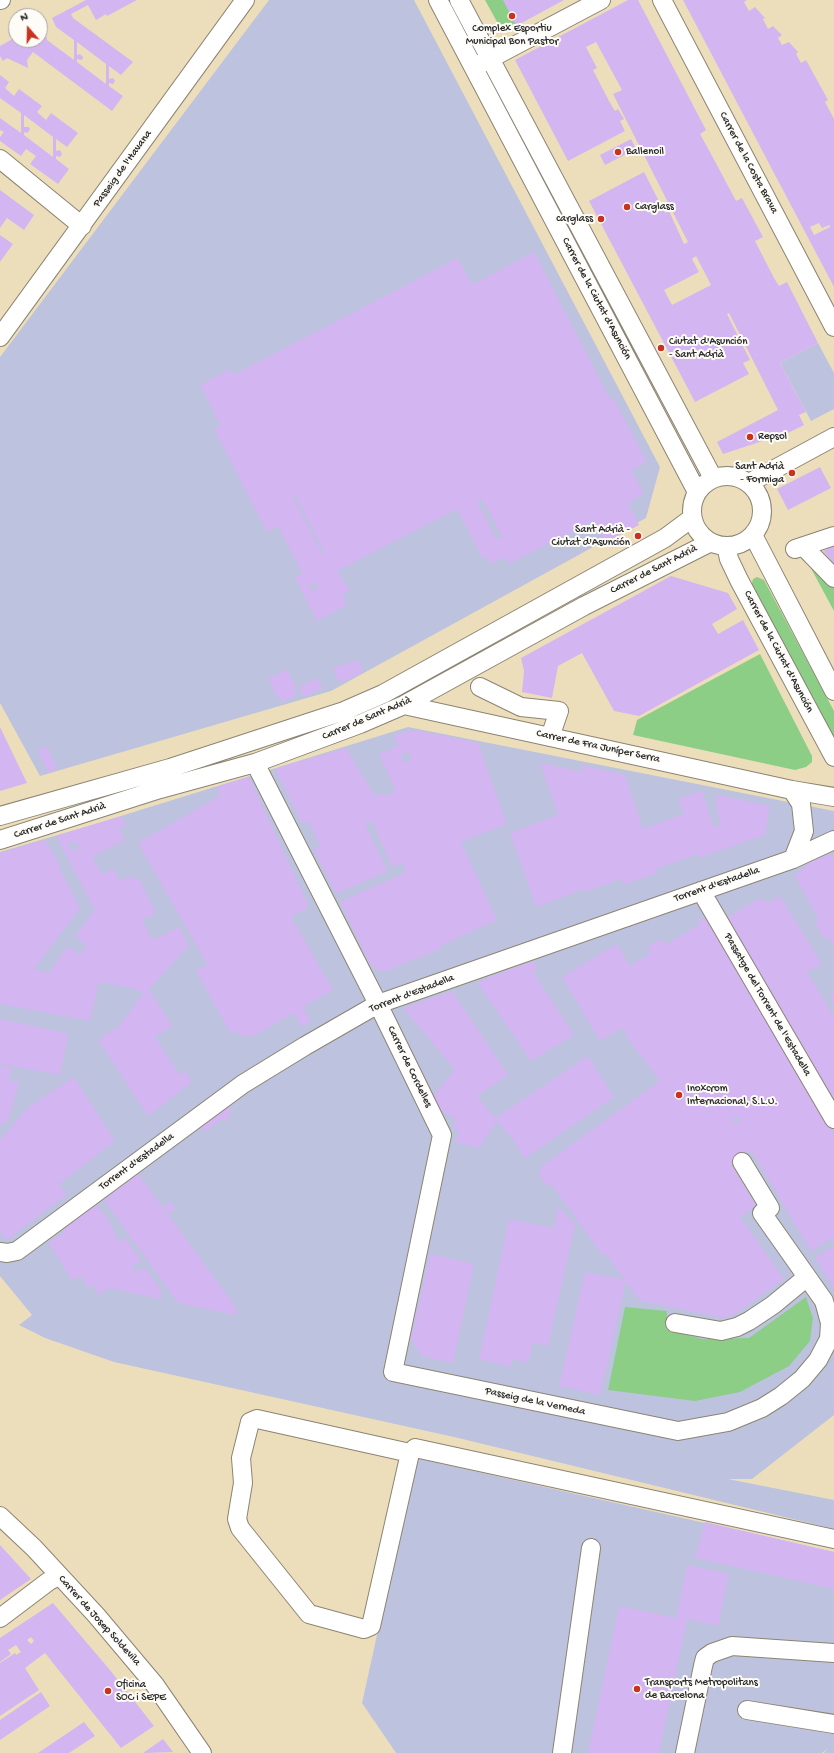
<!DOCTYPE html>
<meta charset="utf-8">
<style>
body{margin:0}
#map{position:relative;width:834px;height:1753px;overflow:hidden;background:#eddebb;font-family:"Gochi Hand",sans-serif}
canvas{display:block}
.north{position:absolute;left:8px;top:8px;width:40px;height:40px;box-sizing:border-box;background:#fdfcf7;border:1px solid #a9a8a5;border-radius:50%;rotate:340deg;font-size:11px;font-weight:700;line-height:16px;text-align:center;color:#2b2b2b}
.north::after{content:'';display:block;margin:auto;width:14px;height:18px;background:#c8321e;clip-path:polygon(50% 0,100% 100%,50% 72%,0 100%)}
</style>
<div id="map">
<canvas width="834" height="1753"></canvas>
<div class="north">N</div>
</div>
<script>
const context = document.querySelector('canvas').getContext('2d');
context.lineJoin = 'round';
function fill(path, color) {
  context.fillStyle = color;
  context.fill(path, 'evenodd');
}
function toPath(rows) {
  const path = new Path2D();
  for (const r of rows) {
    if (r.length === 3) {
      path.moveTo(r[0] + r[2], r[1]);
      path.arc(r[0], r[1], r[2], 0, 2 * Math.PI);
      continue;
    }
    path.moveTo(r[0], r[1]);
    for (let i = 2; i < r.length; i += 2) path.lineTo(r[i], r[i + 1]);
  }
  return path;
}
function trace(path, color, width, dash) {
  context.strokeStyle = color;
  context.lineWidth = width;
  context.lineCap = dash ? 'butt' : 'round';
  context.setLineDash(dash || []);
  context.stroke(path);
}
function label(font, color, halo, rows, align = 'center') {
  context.font = font + ' "Gochi Hand",sans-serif';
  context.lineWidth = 4;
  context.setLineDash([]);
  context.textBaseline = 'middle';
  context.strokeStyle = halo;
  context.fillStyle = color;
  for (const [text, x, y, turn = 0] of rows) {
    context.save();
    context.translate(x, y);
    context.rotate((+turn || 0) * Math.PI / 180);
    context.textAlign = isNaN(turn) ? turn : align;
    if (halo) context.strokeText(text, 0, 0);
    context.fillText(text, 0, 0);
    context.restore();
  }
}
fill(toPath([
 [269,0,414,0,660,467,646,518,331,691,40,776,0,703,0,357],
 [818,343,834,373,834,409,811,421,780,363],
 [408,727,834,811,834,1415,752,1479,728,1479,834,1500,834,1529,454,1437,114,1362,45,1338,19,1325,32,1315,0,1276,0,852,95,824],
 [416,1458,834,1552,834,1753,824,1753,827,1749,822,1753,396,1753,362,1703]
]), '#bdc3de');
fill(toPath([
 [485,0,561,0,502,31],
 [810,560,834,587,834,611,807,561],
 [757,577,764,580,834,711,834,741,751,586,753,579],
 [760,654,812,756,812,762,806,767,795,770,633,735,637,720],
 [806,1297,813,1318,810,1341,789,1366,740,1392,695,1401,608,1390,625,1307,667,1311,666,1329,702,1339,749,1338]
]), '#8cce86');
fill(toPath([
 [86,0,137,0,107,16,106,14,96,20,88,5,71,14,73,18,133,62,121,75,109,66,109,79,113,78,115,81,113,84,109,83,109,86,123,96,112,111,33,52,27,60,28,68,7,58,3,61,0,56,0,46,16,37,16,40,40,40,40,25,45,22,47,40,74,60,74,40,56,27,52,18],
 [77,42,106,64,106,84,77,62,77,59,82,60,83,57,80,54,77,55],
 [503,0,564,0,516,26],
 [628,0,638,0,706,130,700,134,710,152,736,201,742,198,763,237,755,241,774,278,779,286,787,282,818,343,780,363,806,412,799,415,804,425,790,432,723,454,717,442,778,410,729,313,727,314,750,360,743,363,749,374,695,402,589,201,644,172,665,213,669,211,684,244,688,242,613,94,622,90,596,42,586,47,597,68,593,70,609,101,615,111,618,109,624,119,620,121,625,131,568,161,515,60],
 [696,256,711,285,672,305,664,290,699,272,692,259],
 [683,0,747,0,744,2,749,11,755,7,765,18,763,19,768,29,773,26,782,35,778,38,782,45,789,42,798,52,796,54,801,63,806,60,828,100,825,102,834,119,834,287],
 [819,223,822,228,830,225,830,227,814,235,810,227],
 [0,75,9,82,5,88,14,96,19,89,42,106,37,112,46,120,51,113,78,133,67,147,56,139,56,151,60,150,62,154,60,157,56,156,56,159,69,169,58,184,30,164,36,156,26,149,21,156,0,141,0,137,4,132,0,130,0,118,21,133,21,113,0,98],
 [24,115,53,137,53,157,24,135,24,132,27,133,30,130,29,127,24,127],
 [631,139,636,149,605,165,600,155],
 [0,190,34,215,24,230,7,218,0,228],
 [0,235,13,244,0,262],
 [534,252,610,399,613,397,647,462,631,470,644,494,628,503,639,525,606,542,594,520,509,564,505,557,491,564,487,557,483,559,457,509,337,571,350,590,343,594,347,605,317,621,295,577,302,574,299,567,278,526,267,532,214,429,221,426,200,385,230,369,233,375,458,258,472,285],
 [295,495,325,554,323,555,293,497],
 [482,499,502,537,497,540,477,501],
 [315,582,318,588,313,591,309,585],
 [820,467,831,488,788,510,777,489],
 [834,545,834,564,823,551],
 [671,576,728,593,737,609,712,624,718,634,743,620,759,650,639,716,614,711,582,653,558,666,552,698,522,692,524,671,521,658],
 [359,660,363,672,343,682,337,679,333,669,341,665],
 [287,669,296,688,294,689,297,695,283,702,280,697,278,698,268,679],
 [317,678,323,688,304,697,299,687],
 [0,727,27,783,0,791],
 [415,730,478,743,507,824,461,842,497,920,440,946,441,949,383,972,371,966,340,902,406,872,402,863,392,867,372,821,365,824,388,871,336,894,314,849,320,846,311,826,308,821,302,823,275,769,346,748,375,796,383,793,384,796,396,791,379,754,398,746,393,735],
 [408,752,412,759,404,763,401,755],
 [47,746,57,768,48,773,38,750],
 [540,763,583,772,581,765,625,775,643,829,684,814,678,799,702,791,714,827,721,825,715,805,718,795,770,806,765,835,699,858,698,854,656,869,658,873,623,885,621,879,585,892,584,889,536,907,510,833,558,815],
 [249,777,309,907,291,917,333,990,303,1007,311,1021,302,1027,294,1013,250,1038,247,1033,240,1037,237,1031,231,1034,196,971,207,964,138,843,221,795,216,787],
 [122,816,126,825,119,829,125,840,92,857,102,874,114,869,119,880,131,876,134,880,139,878,156,913,142,920,153,940,179,927,189,945,149,989,172,1026,155,1037,180,1075,186,1071,192,1082,148,1116,98,1040,120,1025,143,993,136,989,99,982,90,1021,0,1004,0,853,44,840,61,866,59,868,80,908,34,969,49,973,68,946,80,955,87,946,75,936,95,910,56,836],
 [75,841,79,848,72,851,68,845],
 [831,854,834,861,834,948,827,936,823,938,815,922,819,920,795,876,812,860],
 [780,896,822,964,807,972,834,1017,834,1102,724,919,760,898,762,901,766,899,768,903],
 [705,918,834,1134,834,1237,811,1251,751,1150,731,1164,756,1206,740,1217,784,1279,735,1314,724,1318,639,1300,606,1254,603,1256,551,1184,548,1187,538,1174,542,1172,539,1168,660,1081,629,1040,623,1028,600,1041,562,977,617,944,630,966,651,953,647,947,661,939,665,945,699,925,697,922],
 [737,1116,740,1121,735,1124,732,1119],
 [533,961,538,969,533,972,574,1035,531,1061,477,982],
 [452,991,508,1075,477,1096,495,1118,588,1056,614,1097,524,1159,515,1142,497,1121,479,1148,455,1142,459,1132,452,1126,457,1120,439,1109,433,1096,455,1070,403,1008],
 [834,993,834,1004,829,996],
 [0,1019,66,1033,68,1037,60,1075,0,1064],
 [0,1066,12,1068,9,1080,19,1082,9,1118,4,1125,0,1124],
 [74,1077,115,1141,59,1184,67,1194,7,1240,0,1232,0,1140,27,1108],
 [229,1105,230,1109,228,1122,222,1119,205,1132,200,1126],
 [138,1174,228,1296,238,1312,235,1315,178,1303,104,1200],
 [170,1201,175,1209,169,1214,163,1206],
 [96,1205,107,1218,119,1242,126,1238,141,1261,133,1266,136,1273,144,1267,162,1291,160,1299,110,1288,98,1295,93,1285,88,1288,81,1276,72,1280,48,1242,63,1233,62,1231],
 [558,1206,575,1225,548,1346,533,1343,528,1363,513,1359,511,1367,479,1359,509,1219,554,1228],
 [834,1246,834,1289,815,1257],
 [430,1254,474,1264,453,1363,422,1356,411,1339],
 [585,1272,626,1280,600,1395,559,1386],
 [705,1522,834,1552,834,1589,695,1558],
 [0,1545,31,1579,0,1600],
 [687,1565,729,1574,718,1626,687,1619,659,1753,588,1753,619,1606,676,1618],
 [53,1603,110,1670,154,1726,121,1748,45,1653,25,1668,39,1690,0,1716,0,1663,15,1653,16,1655,21,1652,16,1645,8,1650,11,1654,0,1662,0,1638],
 [31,1637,34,1641,31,1644,27,1640],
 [41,1692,50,1706,0,1740,0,1720],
 [84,1722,95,1736,69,1753,38,1753],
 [163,1739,173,1752,143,1753]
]), '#d3b5f1');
const minor = toPath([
 [0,0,1,0],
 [438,0,697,492],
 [459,0,713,478],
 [662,0,834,327],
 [480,64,601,0],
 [0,159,82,226],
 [0,337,245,0],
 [727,511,35],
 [749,483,834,437],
 [753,535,834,691],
 [726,546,729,559,739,580,834,757],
 [804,547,834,578],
 [795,549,834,536],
 [480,687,521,707,559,711,550,737],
 [404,705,792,790,834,797],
 [255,763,378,1004,442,1135,393,1372,678,1431,728,1422,762,1408,781,1396,802,1379,818,1360,829,1339,830,1323,824,1301,762,1213,770,1208,742,1162],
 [792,790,801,804,804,831,793,859],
 [0,816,170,768,344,711,383,694,665,538,692,518],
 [0,840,160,789,255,763,360,724,404,705,584,606,711,542],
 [701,891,834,1119],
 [0,1252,7,1253,17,1251,243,1084,305,1046,378,1004,793,859,834,840],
 [675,1323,721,1331,737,1327,749,1321,773,1305,807,1277],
 [410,1453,257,1419,250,1422,241,1458,243,1483,237,1519,240,1528,309,1614,364,1629,371,1626,410,1453,415,1448,834,1539],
 [0,1516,34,1548,96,1615,155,1685,202,1753],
 [0,1618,49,1581,59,1576],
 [747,1710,834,1724],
 [562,1753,591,1548],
 [685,1753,703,1666,705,1658,712,1653,732,1646,834,1653]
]);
trace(minor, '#8c8473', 20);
trace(minor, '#fff', 18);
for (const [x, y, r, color] of [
 [512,16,4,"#c8321e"],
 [618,152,4,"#c8321e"],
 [627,207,4,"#c8321e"],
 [601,219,4,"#c8321e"],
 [661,348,4,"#c8321e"],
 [750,437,4,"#c8321e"],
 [792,473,4,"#c8321e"],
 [638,536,4,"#c8321e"],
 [679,1095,4,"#c8321e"],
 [637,1689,4,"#c8321e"],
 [108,1691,4,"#c8321e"]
]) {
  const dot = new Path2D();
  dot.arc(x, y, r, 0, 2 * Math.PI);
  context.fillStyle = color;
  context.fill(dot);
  trace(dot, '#fdfcf7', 1.5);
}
label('11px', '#2b2b2b', '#fdfcf7', [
 ["Complex Esportiu",512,29,"center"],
 ["Municipal Bon Pastor",512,42,"center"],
 ["Ballenoil",626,152],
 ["Carglass",635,207],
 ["carglass",593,219,"right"],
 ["Ciutat d'Asunción",669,342],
 ["- Sant Adrià",669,355],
 ["Repsol",758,437],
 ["Sant Adrià",784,467,"right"],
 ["- Formiga",784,480,"right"],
 ["Sant Adrià -",630,530,"right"],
 ["Ciutat d'Asunción",630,543,"right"],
 ["Inoxcrom",687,1089],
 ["Internacional, S.L.U.",687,1102],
 ["Transports Metropolitans",645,1683],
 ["de Barcelona",645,1696],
 ["Oficina",116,1685],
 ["SOC i SEPE",116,1698]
], 'left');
label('11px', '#2b2b2b', '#fdfcf7', [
 ["Carrer de la Costa Brava",748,163,62],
 ["Passeig de l'Havana",123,169,-54],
 ["Carrer de la Ciutat d'Asunción",596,299,62],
 ["Carrer de Sant Adrià",654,570,-27],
 ["Carrer de la Ciutat d'Asunción",778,652,62],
 ["Carrer de Sant Adrià",367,719,-23],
 ["Carrer de Fra Juníper Serra",598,747,12],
 ["Carrer de Sant Adrià",60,821,-18],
 ["Torrent d'Estadella",717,885,-19],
 ["Torrent d'Estadella",412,994,-21],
 ["Passatge del Torrent de l'Estadella",767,1005,60],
 ["Carrer de Cordelles",409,1067,64],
 ["Torrent d'Estadella",137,1162,-36],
 ["Passeig de la Verneda",535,1402,12],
 ["Carrer de Josep Soldevila",99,1621,48]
]);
</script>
